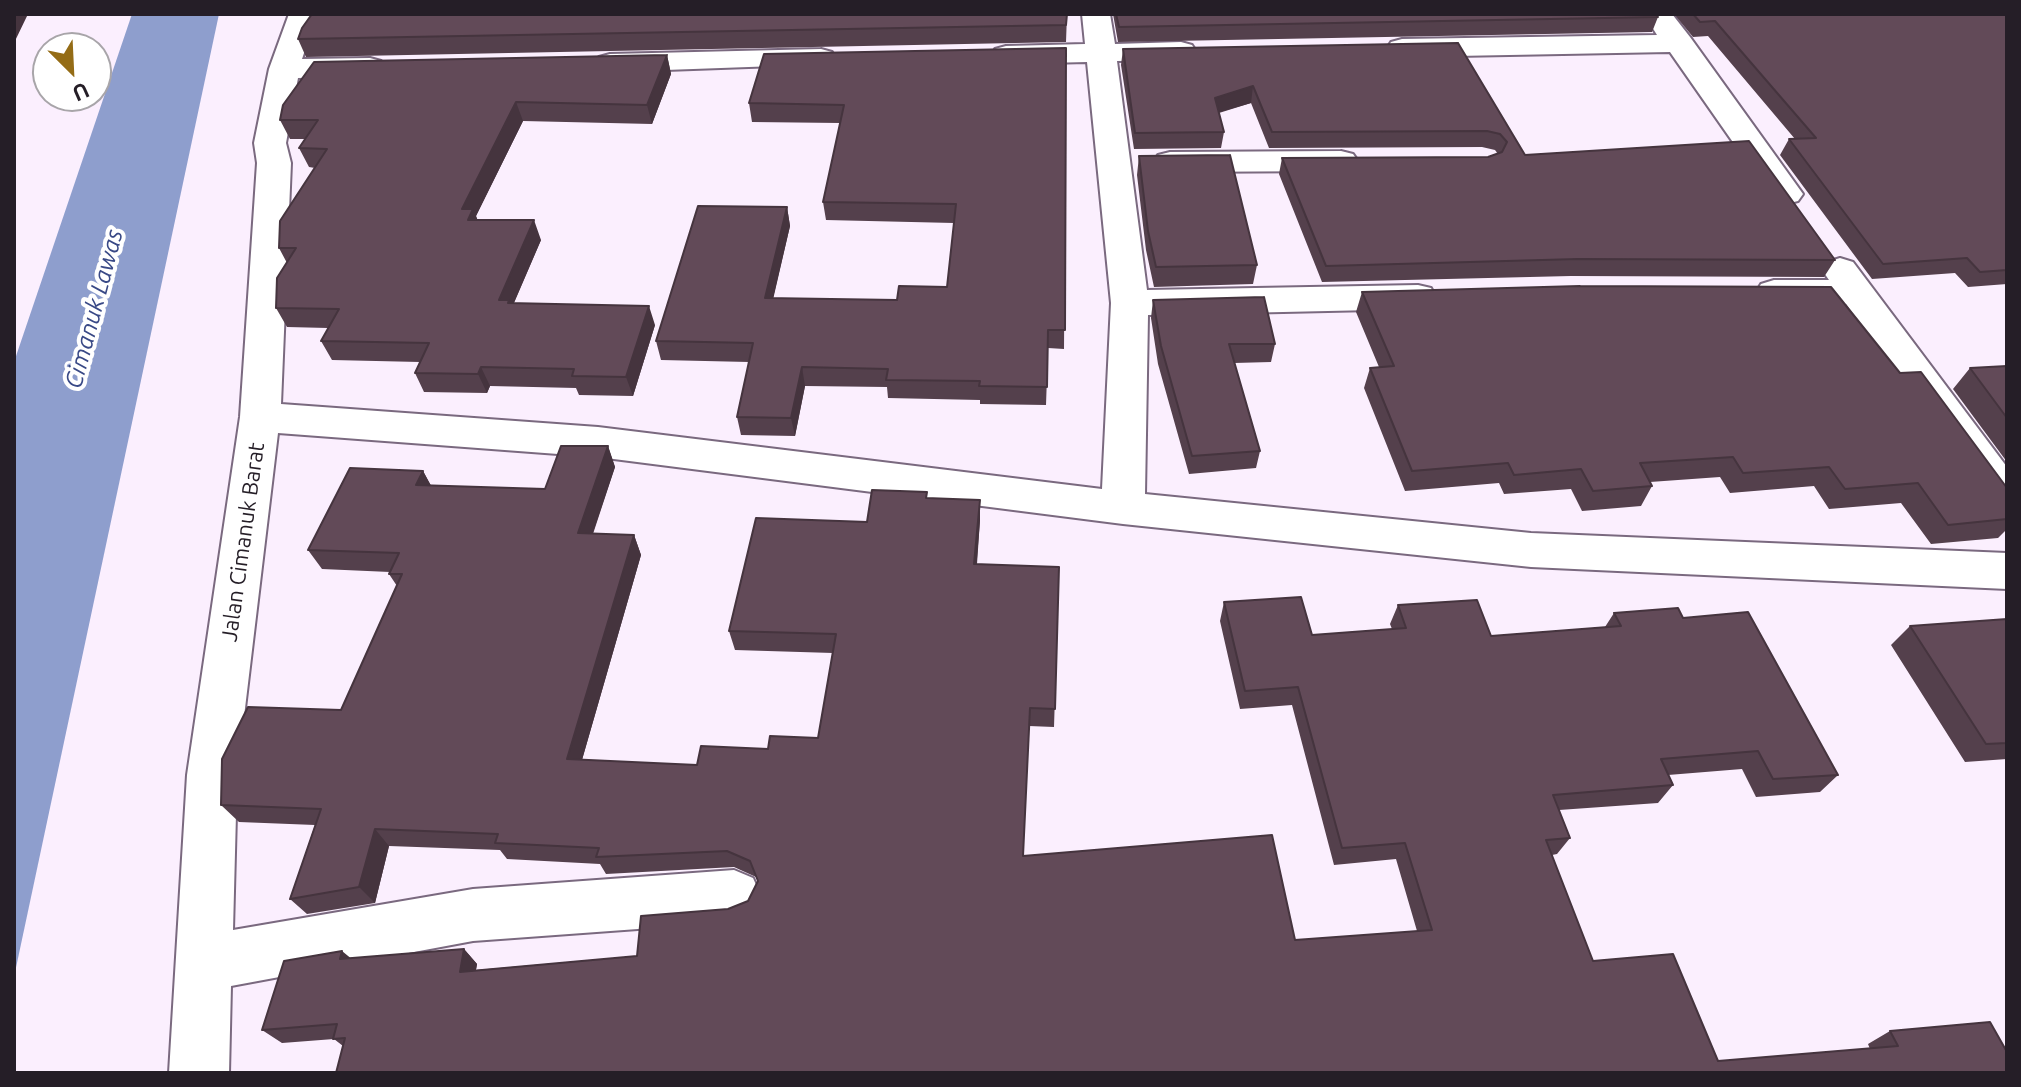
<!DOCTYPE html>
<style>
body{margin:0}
#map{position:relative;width:2021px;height:1087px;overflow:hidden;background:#fbeffe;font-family:Ubuntu,sans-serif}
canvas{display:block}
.frame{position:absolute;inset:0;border:16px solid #251e27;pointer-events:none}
.north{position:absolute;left:32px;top:32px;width:80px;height:80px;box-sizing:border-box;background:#fff;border:2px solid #a8a5a9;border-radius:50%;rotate:156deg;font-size:22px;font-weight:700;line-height:32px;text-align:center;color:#251e27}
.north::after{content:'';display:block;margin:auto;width:28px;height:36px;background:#946c16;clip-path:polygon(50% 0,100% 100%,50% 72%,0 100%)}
</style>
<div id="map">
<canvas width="2021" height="1087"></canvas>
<div class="frame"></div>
<div class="north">U</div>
</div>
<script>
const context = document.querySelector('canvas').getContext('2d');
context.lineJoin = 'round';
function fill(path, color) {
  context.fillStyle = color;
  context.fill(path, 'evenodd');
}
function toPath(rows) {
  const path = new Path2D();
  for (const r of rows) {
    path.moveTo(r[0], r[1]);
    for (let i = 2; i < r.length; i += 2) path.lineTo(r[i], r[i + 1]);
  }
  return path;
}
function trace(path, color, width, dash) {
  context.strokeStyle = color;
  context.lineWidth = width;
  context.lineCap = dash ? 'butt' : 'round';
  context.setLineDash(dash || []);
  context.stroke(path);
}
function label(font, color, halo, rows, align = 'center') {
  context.font = font + ' Ubuntu,sans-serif';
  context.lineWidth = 8;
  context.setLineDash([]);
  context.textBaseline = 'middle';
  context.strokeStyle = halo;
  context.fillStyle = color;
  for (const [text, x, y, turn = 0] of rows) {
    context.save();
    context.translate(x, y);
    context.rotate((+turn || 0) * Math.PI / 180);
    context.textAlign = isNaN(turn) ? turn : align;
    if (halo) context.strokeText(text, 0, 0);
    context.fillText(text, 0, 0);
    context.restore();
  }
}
fill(toPath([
 [132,14,219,14,14,977,14,362]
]), '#8e9ecd');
const minor = toPath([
 [289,14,317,14,302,59,370,58,381,61,385,67,381,73,370,76,298,78,286,143,291,163,281,404,598,427,1102,489,1111,303,1087,62,1006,64,995,61,991,55,995,49,1006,46,1085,44,1082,14,1110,14,1115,44,1181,42,1192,45,1196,51,1192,57,1181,60,1117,61,1147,290,1418,285,1431,288,1436,297,1431,306,1418,309,1148,315,1145,494,1531,533,2007,553,2007,589,1531,567,1123,524,598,457,278,433,237,775,233,930,473,889,734,870,753,878,761,896,753,914,734,922,473,941,231,986,229,1073,169,1073,187,775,240,417,257,163,254,143,269,69,289,14],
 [1650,14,1672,14,1690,37,1803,194,1798,201,1786,204,1774,201,1670,52,1402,57,1391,54,1387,48,1391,42,1402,39,1657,35,1647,19,1650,14],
 [821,49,832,52,836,58,832,64,610,72,599,69,595,63,599,57,610,54,821,49],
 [1341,151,1353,154,1358,161,1353,168,1341,171,1170,172,1158,169,1153,162,1158,155,1170,152,1341,151],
 [1840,258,1853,262,2007,467,2007,514,1992,509,1846,304,1774,304,1761,300,1756,292,1761,284,1774,280,1829,280,1822,270,1827,262,1840,258]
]);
trace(minor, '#7a697f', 4);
fill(minor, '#fff');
fill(toPath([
 [1067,14,1066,42,306,57,298,39],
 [1113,14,1656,14,1658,17,1652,32,1118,42],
 [1674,14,2007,14,2007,284,1968,287,1955,273,1872,279,1780,155,1789,139,1795,139,1708,36,1693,37],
 [1458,43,1525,155,1835,260,1824,277,1571,276,1322,282,1279,174,1282,158,1488,157,1498,154,1495,150,1482,147,1269,148,1251,103,1219,113,1224,132,1221,148,1134,149,1121,65,1123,49],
 [1066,48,1064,349,1048,348,1046,405,980,404,980,400,888,398,887,387,805,386,795,436,741,435,737,417,749,362,661,360,656,341,787,207,790,226,773,298,897,300,947,287,954,223,826,220,823,202,840,123,752,122,749,103],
 [667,55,671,74,652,124,523,121,476,216,477,220,541,240,514,303,655,325,633,396,579,395,576,388,490,386,487,393,424,392,415,373,420,362,332,360,321,341,328,328,287,327,276,308,287,263,279,248,315,168,309,167,299,148,305,139,290,139,280,120],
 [1139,156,1257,265,1253,284,1154,287,1146,250,1137,175],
 [1362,292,1900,373,2007,488,2007,529,1998,538,1931,544,1901,503,1829,509,1814,486,1730,493,1720,477,1650,482,1652,486,1641,506,1582,511,1571,489,1504,494,1499,483,1405,491,1364,388,1370,368,1379,367,1356,312],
 [1153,300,1275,344,1271,362,1234,363,1260,451,1256,468,1189,474,1158,364,1151,318],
 [2007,366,2007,462,1953,389,1970,368],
 [608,446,615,467,593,534,634,535,641,555,582,760,697,765,818,738,833,653,735,650,729,631,867,522,928,498,980,520,977,564,1059,567,1054,727,1029,726,1023,856,1295,940,1417,931,1396,859,1334,865,1292,705,1240,709,1220,621,1224,602,1312,635,1392,629,1390,624,1398,605,1491,636,1605,627,1614,613,1683,618,1838,775,1820,792,1756,797,1742,769,1668,775,1673,785,1658,803,1559,810,1570,838,1557,854,1552,855,1593,961,1718,1061,1870,1049,1868,1044,1890,1031,2007,1073,343,1046,334,1039,282,1043,262,1030,350,958,464,949,477,964,476,970,637,956,728,909,748,901,758,882,756,877,734,867,606,874,600,864,507,859,500,850,389,846,375,903,307,914,290,899,315,825,239,822,221,805,341,710,397,586,389,574,390,572,322,569,308,550,423,471,431,486,545,489],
 [2007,619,2007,759,1965,762,1891,645,1910,626]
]), '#54404c');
fill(toPath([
 [14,14,28,14,14,43],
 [667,55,671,74,652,124,647,105],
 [1253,86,1251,103,1213,114,1215,98],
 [516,102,523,121,476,216,481,228,476,239,462,209],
 [787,207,790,226,769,317,765,298],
 [534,220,541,240,512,307,499,300],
 [649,306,655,325,633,396,626,377],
 [481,367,490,386,487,393,478,374],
 [802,367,805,386,795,436,791,418],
 [608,446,615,467,586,553,578,533],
 [423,471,434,491,416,485],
 [980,500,980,520,975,584,974,564],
 [634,535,641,555,577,777,567,759],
 [375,829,389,846,375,903,359,887],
 [464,949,477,964,473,986,460,972],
 [342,951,359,965,340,959]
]), '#45343e');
const building = toPath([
 [312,14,1067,14,1066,25,298,39,302,28,312,14],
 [1116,14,1656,14,1658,17,1119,27,1116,14],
 [1693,14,2007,14,2007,270,1980,272,1967,258,1883,264,1789,139,1816,138,1715,21,1700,22,1693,14],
 [1458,43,1525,155,1749,141,1835,260,1578,259,1326,266,1282,158,1488,157,1502,152,1507,142,1500,134,1487,131,1272,132,1253,86,1215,98,1224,132,1135,133,1123,49,1458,43],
 [1066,48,1065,330,1048,330,1047,387,979,386,980,381,886,380,888,369,802,367,791,418,737,417,753,343,656,341,698,206,787,207,765,298,897,300,899,286,947,287,956,204,823,202,844,105,749,103,764,54,1066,48],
 [667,55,647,105,516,102,462,209,473,209,468,220,534,220,499,300,509,300,508,303,649,306,626,377,572,376,574,369,481,367,478,374,415,373,429,343,321,341,339,309,276,308,277,278,296,248,279,248,280,221,327,149,299,148,318,120,280,120,283,105,314,62,667,55],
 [1230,155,1257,265,1156,267,1148,231,1139,156,1230,155],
 [1580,286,1831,287,1900,373,1921,372,2007,488,2007,519,1948,525,1918,483,1845,489,1829,467,1743,473,1733,457,1640,463,1652,486,1593,491,1581,469,1514,475,1508,463,1412,471,1370,368,1394,366,1362,292,1580,286],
 [1264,297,1275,344,1229,344,1260,451,1192,456,1161,346,1153,300,1264,297],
 [2007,366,2007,418,1970,368,2007,366],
 [561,446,608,446,578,533,634,535,567,759,697,765,701,746,768,749,770,736,818,738,836,634,729,631,756,518,867,522,872,490,927,492,926,498,980,500,974,564,1059,567,1055,709,1030,708,1023,856,1272,835,1295,940,1432,930,1405,843,1342,848,1298,687,1245,691,1224,602,1301,597,1312,635,1406,628,1398,605,1477,600,1491,636,1621,626,1614,613,1678,608,1683,618,1748,612,1838,775,1773,779,1758,751,1661,759,1673,785,1553,795,1570,838,1546,840,1593,961,1673,954,1718,1061,1898,1046,1890,1031,1990,1022,2007,1052,2007,1073,336,1073,345,1038,333,1039,337,1024,262,1030,284,961,342,951,340,959,464,949,460,972,637,956,641,916,728,909,748,901,758,881,750,861,727,851,596,857,599,848,495,843,498,834,375,829,359,887,290,899,321,809,221,805,222,759,248,707,341,710,402,574,389,574,399,553,308,550,350,468,423,471,416,485,545,489,561,446],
 [2007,619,2007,743,1986,744,1910,626,2007,619]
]);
fill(building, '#624a58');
trace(building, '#45343e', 2);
label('22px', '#251e27', '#fff', [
 ["Jalan Cimanuk Barat",243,542,-82]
]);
label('italic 24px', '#394986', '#fff', [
 ["Cimanuk Lawas",94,309,-75]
]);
</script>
